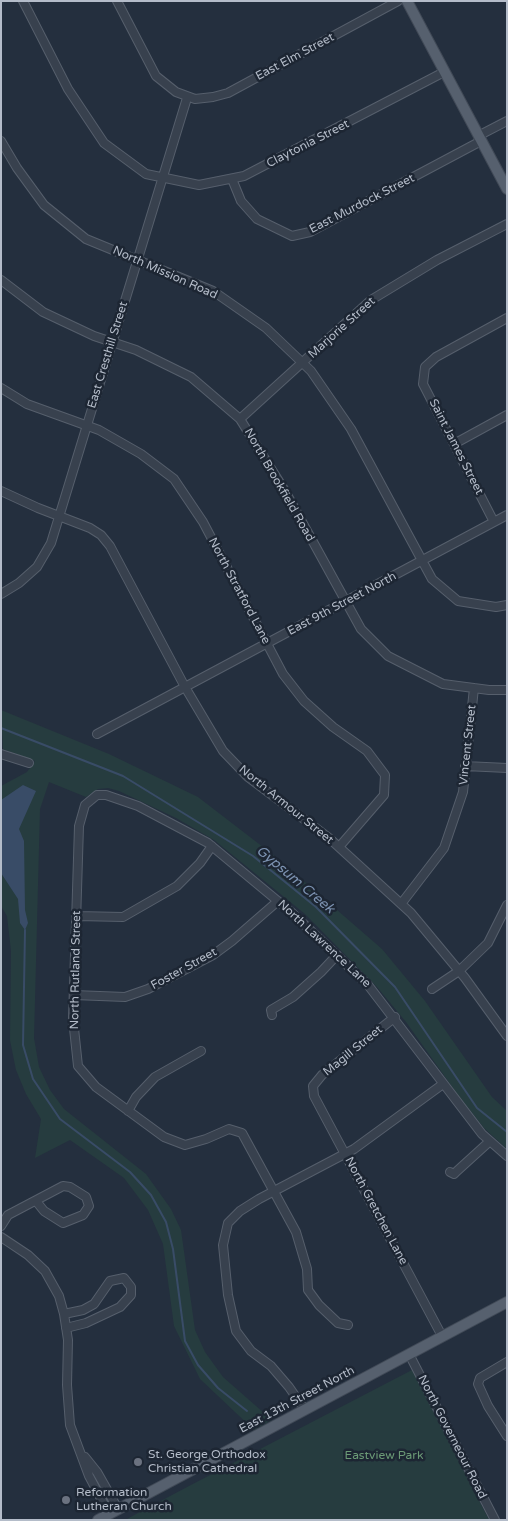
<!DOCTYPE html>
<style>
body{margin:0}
#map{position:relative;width:508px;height:1521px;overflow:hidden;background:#242f3e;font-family:"Varela Round",sans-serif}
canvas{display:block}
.frame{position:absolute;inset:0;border:2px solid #b4bcc9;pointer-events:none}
</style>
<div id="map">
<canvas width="508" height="1521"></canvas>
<div class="frame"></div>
</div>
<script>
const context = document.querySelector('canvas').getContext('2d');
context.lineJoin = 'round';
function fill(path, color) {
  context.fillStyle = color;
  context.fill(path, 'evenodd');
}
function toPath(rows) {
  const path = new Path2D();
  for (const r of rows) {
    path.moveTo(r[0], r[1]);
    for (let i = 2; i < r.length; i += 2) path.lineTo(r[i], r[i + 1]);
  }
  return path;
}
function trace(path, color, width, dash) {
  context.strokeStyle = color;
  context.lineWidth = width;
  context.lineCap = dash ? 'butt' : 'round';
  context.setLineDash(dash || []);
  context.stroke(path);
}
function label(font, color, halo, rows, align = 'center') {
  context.font = font + ' "Varela Round",sans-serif';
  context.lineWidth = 5;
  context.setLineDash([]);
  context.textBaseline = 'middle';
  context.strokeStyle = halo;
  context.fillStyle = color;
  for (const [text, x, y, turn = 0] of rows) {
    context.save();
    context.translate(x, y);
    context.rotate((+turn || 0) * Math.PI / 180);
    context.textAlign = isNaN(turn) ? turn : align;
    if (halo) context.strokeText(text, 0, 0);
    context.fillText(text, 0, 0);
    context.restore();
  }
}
fill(toPath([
 [1,710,109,754,198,797,276,857,382,949,425,1001,492,1097,507,1111,507,1149,484,1128,458,1095,406,1022,377,987,305,914,214,840,176,818,119,791,108,788,98,789,86,797,49,782,40,809,34,1038,39,1067,50,1090,64,1109,146,1174,171,1209,181,1230,195,1330,205,1352,223,1377,272,1420,254,1430,200,1379,174,1326,163,1244,148,1210,124,1178,70,1140,35,1158,41,1119,26,1094,16,1070,10,1040,11,951,7,916,1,906,1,786,27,772,35,761,3,749],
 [412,1370,489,1520,125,1520,189,1486]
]), '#263c3f');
fill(toPath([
 [23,785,36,791,19,829,24,841,25,910,28,923,25,930,20,923,18,899,1,873,1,800]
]), '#394c67');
trace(toPath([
 [1,728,123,776,253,856,316,907,395,987,477,1108,507,1132],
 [25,930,23,1045,33,1079,60,1119,130,1172,151,1195,166,1222,173,1249,185,1341,198,1365,218,1388,247,1411]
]), '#394c67', 2);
const minor = toPath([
 [23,1,68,89,104,143,146,174,199,185,244,176,444,72],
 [117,1,156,76,176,92,195,99,213,97,228,93,398,1],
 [478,136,507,121],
 [1,141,17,168,44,205,86,239,213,291,266,328,311,371,351,429,432,579,458,601,496,607,507,605],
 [232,179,241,201,257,219,292,236,310,232,481,141],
 [1,280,43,312,94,336,136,350,191,377,240,419,285,491,361,629,388,656,443,684,489,690,507,690],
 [1,388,27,404,99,430,141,454,174,479,203,522,283,674,304,701,333,727,367,751,385,775,384,795,339,847],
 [240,419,371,300,437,260,507,224],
 [454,444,507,415],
 [1,491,38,508,90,528,101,535,110,546,185,687,223,751,248,777,329,838,411,913,465,978,507,1036],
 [494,522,423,384,425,367,436,357,507,318],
 [1,594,19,583,37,567,51,543,187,98],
 [97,734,507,515],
 [1,754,29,763],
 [465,766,507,768],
 [401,904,444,848,463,792,474,688],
 [77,916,123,917,177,886,200,863,212,846],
 [432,989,459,971,488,943,507,905],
 [74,995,125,997,148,989,213,955,232,941,278,901],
 [272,1015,271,1010,293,997,321,972,337,955],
 [395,1017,322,1075,313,1086,314,1096,442,1336],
 [128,1111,136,1097,155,1077,201,1051],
 [450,1172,454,1174,457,1171,490,1141],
 [1,1226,8,1215,63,1186,70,1187,86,1197,89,1206,83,1215,63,1223,44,1211,36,1201],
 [1,1237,28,1255,45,1271,59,1296,64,1314,68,1340,67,1385,70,1425,89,1476,109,1514],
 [64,1314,83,1310,94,1304,110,1281,124,1278,131,1287,131,1295,120,1307,86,1323,66,1328],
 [348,1325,338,1323,319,1305,308,1290,307,1269,296,1232,242,1133,229,1129,206,1139,185,1145,164,1137,96,1087,78,1066,73,1019,79,826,85,805,97,795,106,795,138,806,208,843,291,912,368,985,482,1134,507,1156],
 [409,1354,495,1520],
 [507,1362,480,1378,478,1384,488,1406,507,1436],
 [305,1410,289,1387,271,1366,251,1351,236,1331,228,1295,223,1245,228,1223,240,1211,259,1199,354,1149,443,1084],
 [85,1457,97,1472,118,1509]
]);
const major = toPath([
 [407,1,507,189],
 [98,1520,507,1302]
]);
trace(minor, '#565f6c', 10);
trace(major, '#414a57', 12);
trace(minor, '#38414e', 8);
trace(major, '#56606e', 10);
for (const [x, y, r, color] of [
 [138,1462,5,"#6b7280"],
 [66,1500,5,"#6b7280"]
]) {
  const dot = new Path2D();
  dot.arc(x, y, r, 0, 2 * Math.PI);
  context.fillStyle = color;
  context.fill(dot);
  trace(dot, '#1d2633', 2);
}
label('12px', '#b4bcc9', '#1d2633', [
 ["East Elm Street",295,57,-28],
 ["Claytonia Street",308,144,-27],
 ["East Murdock Street",362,204,-27],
 ["North Mission Road",165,273,24],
 ["Marjorie Street",342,328,-42],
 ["East Cresthill Street",108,355,-73],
 ["Saint James Street",456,447,63],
 ["North Brookfield Road",279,485,60],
 ["North Stratford Lane",239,591,62],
 ["East 9th Street North",342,604,-28],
 ["Vincent Street",468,745,-84],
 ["North Armour Street",286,805,39],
 ["North Lawrence Lane",324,944,43],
 ["Foster Street",184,969,-29],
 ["North Rutland Street",76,970,-89],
 ["Magill Street",353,1051,-39],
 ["North Gretchen Lane",376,1211,62],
 ["East 13th Street North",297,1400,-28],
 ["North Governeour Road",452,1437,63]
]);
label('12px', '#b4bcc9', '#1d2633', [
 ["St. George Orthodox",148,1455],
 ["Christian Cathedral",148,1469],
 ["Reformation",76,1493],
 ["Lutheran Church",76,1507]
], 'left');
label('12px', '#6b9a76', '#1d2633', [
 ["Eastview Park",384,1456]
]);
label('italic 14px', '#7c92b1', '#1d2633', [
 ["Gypsum Creek",295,880,40]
]);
</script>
